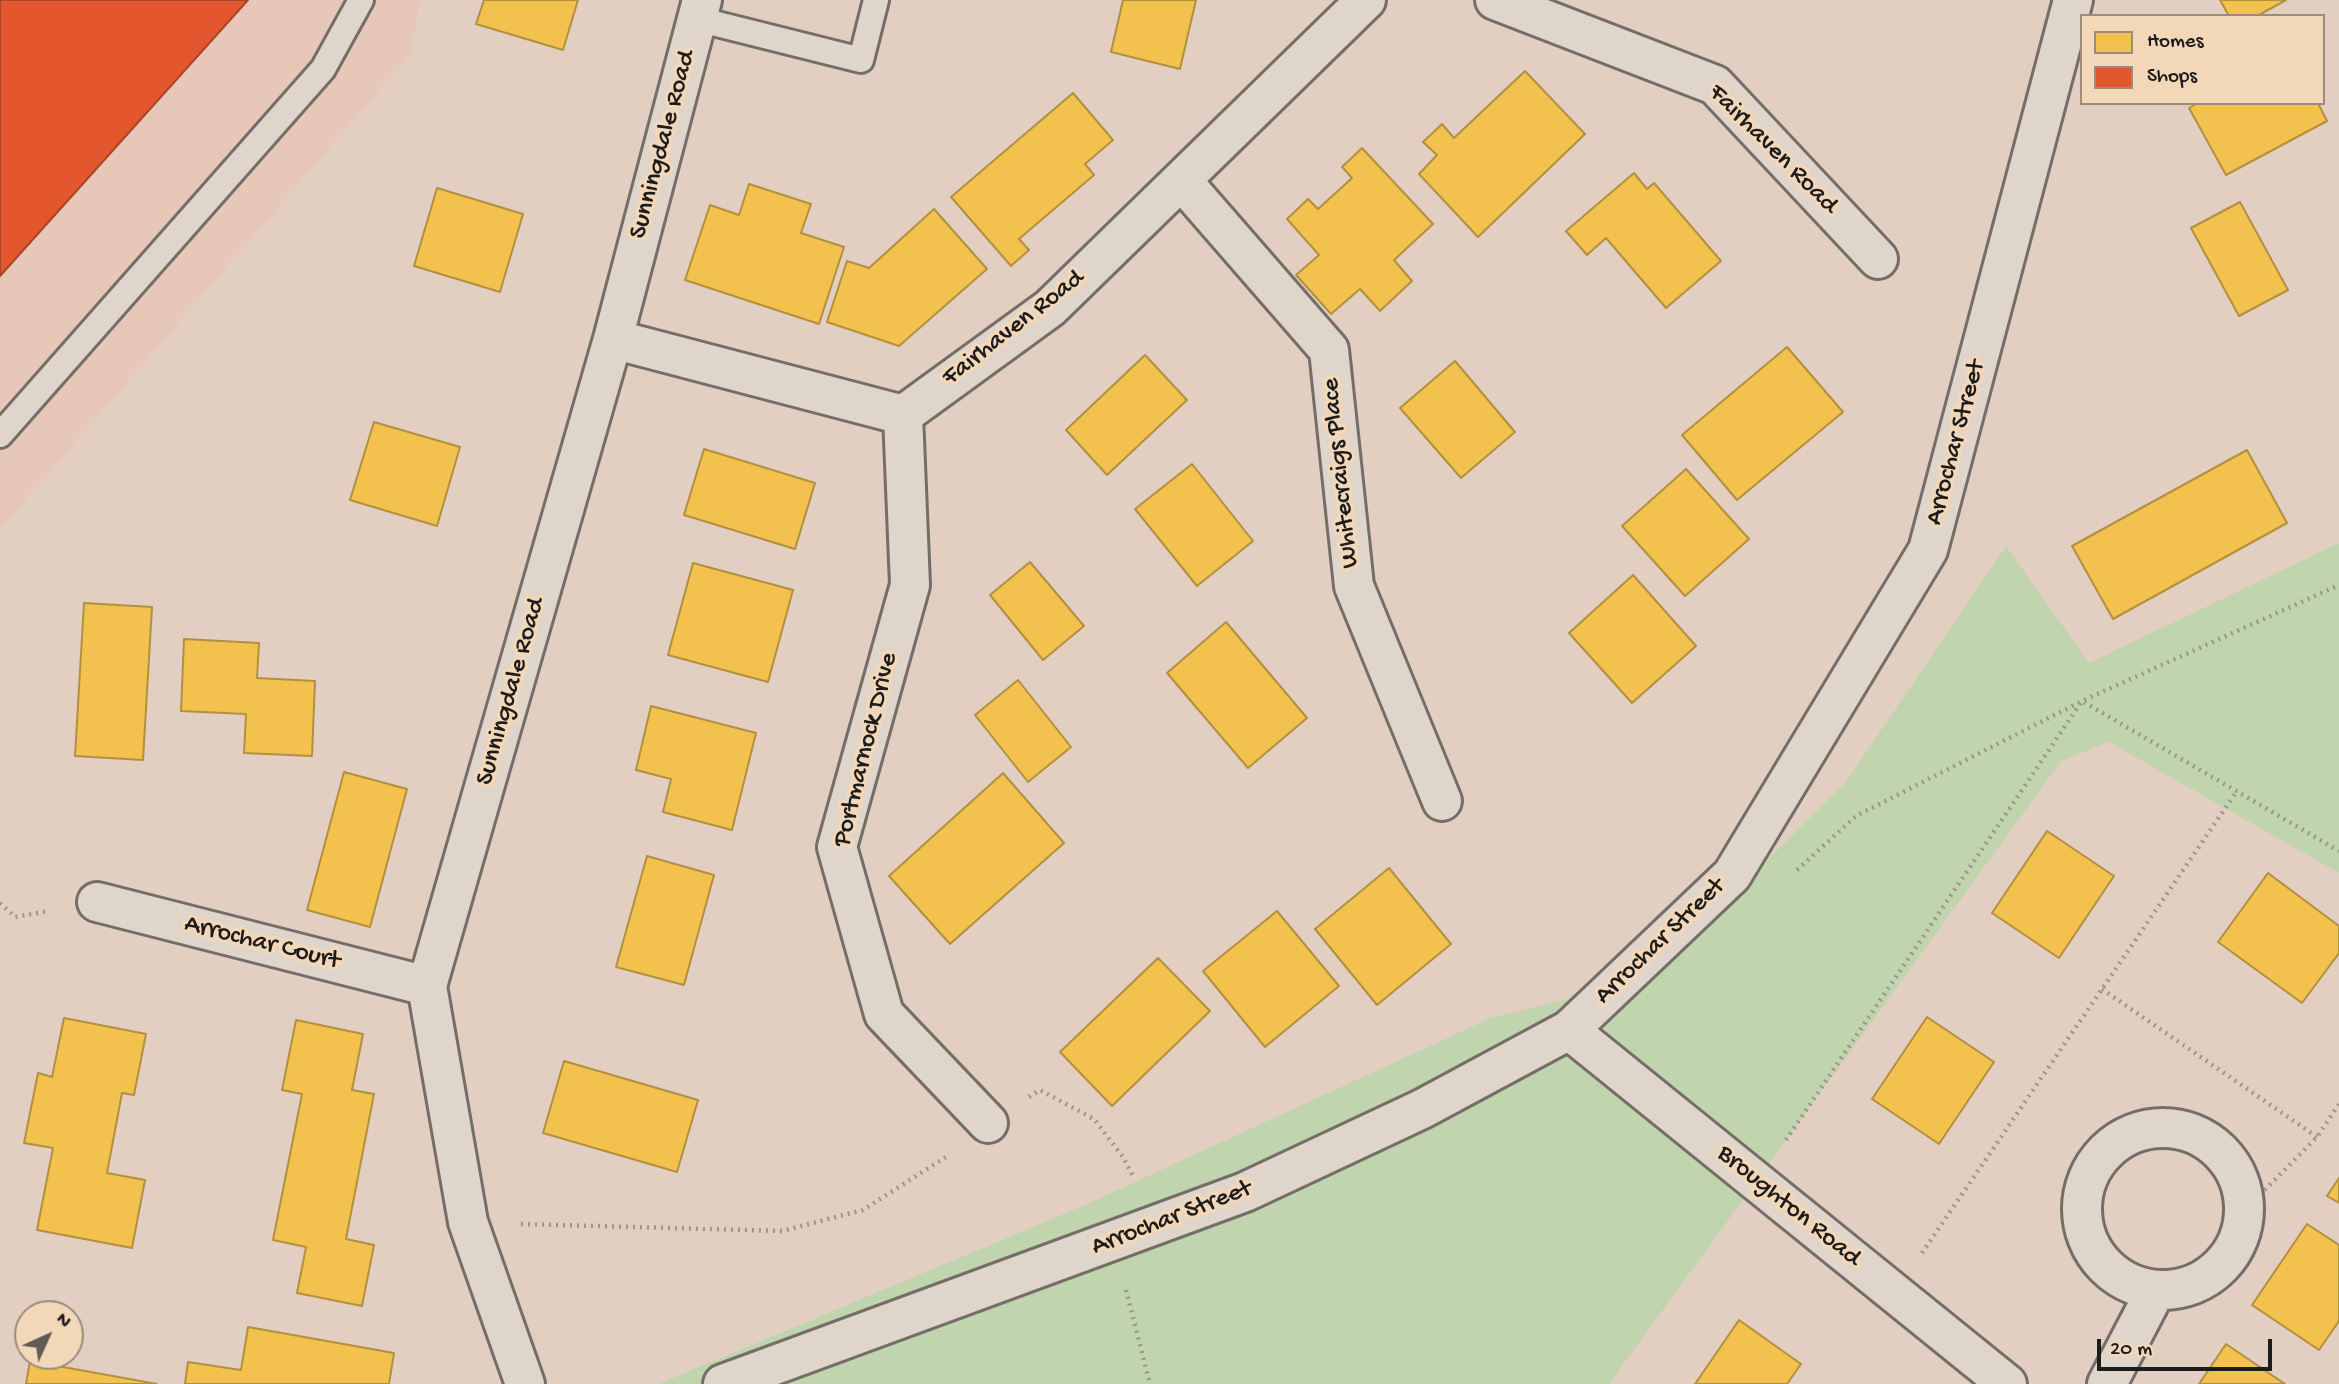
<!DOCTYPE html>
<style>
body{margin:0}
#map{position:relative;width:2339px;height:1384px;overflow:hidden;background:#e2cfc2;font-family:"Gochi Hand",sans-serif}
canvas{display:block}
.legend{position:absolute;left:2080px;top:14px;width:245px;height:91px;box-sizing:border-box;background:#f2d7b9;border:2px solid #9c8c7a;margin:0;padding:9px 12px;list-style:none;font-size:21px;color:#1c1c1c}
.legend li{display:flex;align-items:center;gap:14px;height:35px}
.legend b{width:35px;border:2px solid #9c8c7a}
.north{position:absolute;left:14px;top:1300px;width:70px;height:70px;box-sizing:border-box;background:#f2d7b9;border:2px solid #9c8c7a;border-radius:50%;rotate:45deg;font-size:19px;font-weight:700;line-height:28px;text-align:center;color:#1c1c1c}
.north::after{content:'';display:block;margin:auto;width:24px;height:32px;background:#615b56;clip-path:polygon(50% 0,100% 100%,50% 72%,0 100%)}
.scale{position:absolute;left:2097px;top:1339px;width:175px;height:32px;box-sizing:border-box;border:4px solid #1c1c1c;border-top:0;padding-left:9px;font-size:21px;line-height:24px;white-space:nowrap;color:#1c1c1c;-webkit-text-stroke:5px #f2d7b9;paint-order:stroke}
</style>
<div id="map">
<canvas width="2339" height="1384"></canvas>
<ul class="legend">
<li><b style="height:19px;background:#f2c14e"></b>Homes</li>
<li><b style="height:19px;background:#e4572e"></b>Shops</li>
</ul>
<div class="north">N</div>
<div class="scale">20 m</div>
</div>
<script>
const context = document.querySelector('canvas').getContext('2d');
context.lineJoin = 'round';
function fill(path, color) {
  context.fillStyle = color;
  context.fill(path, 'evenodd');
}
function toPath(rows) {
  const path = new Path2D();
  for (const r of rows) {
    if (r.length === 3) {
      path.moveTo(r[0] + r[2], r[1]);
      path.arc(r[0], r[1], r[2], 0, 2 * Math.PI);
      continue;
    }
    path.moveTo(r[0], r[1]);
    for (let i = 2; i < r.length; i += 2) path.lineTo(r[i], r[i + 1]);
  }
  return path;
}
function trace(path, color, width, dash) {
  context.strokeStyle = color;
  context.lineWidth = width;
  context.lineCap = dash ? 'butt' : 'round';
  context.setLineDash(dash || []);
  context.stroke(path);
}
function label(font, color, halo, rows, align = 'center') {
  context.font = font + ' "Gochi Hand",sans-serif';
  context.lineWidth = 7;
  context.setLineDash([]);
  context.textBaseline = 'middle';
  context.strokeStyle = halo;
  context.fillStyle = color;
  for (const [text, x, y, turn = 0] of rows) {
    context.save();
    context.translate(x, y);
    context.rotate((+turn || 0) * Math.PI / 180);
    context.textAlign = isNaN(turn) ? turn : align;
    if (halo) context.strokeText(text, 0, 0);
    context.fillText(text, 0, 0);
    context.restore();
  }
}
fill(toPath([
 [0,0,420,0,410,55,0,530]
]), '#e7c8b8');
fill(toPath([
 [2339,543,2339,873,2109,742,2061,761,1609,1384,659,1384,1083,1206,1491,1018,1646,980,1846,782,2006,546,2089,663]
]), '#c0d4ad');
const homes = toPath([
 [484,0,578,0,563,50,476,24,484,0],
 [1123,0,1196,0,1180,69,1111,52,1123,0],
 [2220,0,2286,0,2257,16,2229,16,2220,0],
 [1525,71,1585,134,1478,237,1419,174,1437,155,1423,142,1442,124,1454,138,1525,71],
 [1073,93,1113,140,1085,164,1094,175,1019,239,1029,250,1011,266,951,197,1073,93],
 [2198,103,2318,103,2327,121,2226,175,2189,108,2198,103],
 [1362,148,1433,224,1394,260,1412,281,1380,311,1360,289,1331,314,1296,275,1319,255,1287,219,1308,199,1318,209,1352,178,1342,167,1362,148],
 [1634,173,1647,189,1654,183,1721,261,1666,308,1606,238,1587,255,1566,231,1634,173],
 [749,184,811,204,801,233,844,247,819,324,685,280,710,205,739,215,749,184],
 [437,188,523,214,500,292,414,266,437,188],
 [2240,202,2288,290,2239,316,2191,228,2240,202],
 [934,209,987,269,899,346,827,322,847,261,869,268,934,209],
 [1787,347,1843,412,1737,500,1682,435,1787,347],
 [1145,355,1187,400,1107,475,1066,430,1145,355],
 [1455,361,1515,432,1461,478,1400,408,1455,361],
 [374,422,460,447,437,526,350,500,374,422],
 [704,449,815,483,795,549,684,515,704,449],
 [2247,450,2287,523,2113,619,2072,546,2247,450],
 [1192,464,1253,541,1197,586,1135,509,1192,464],
 [1686,469,1749,539,1685,596,1622,526,1686,469],
 [1030,562,1084,626,1043,660,990,595,1030,562],
 [693,563,793,590,768,682,668,655,693,563],
 [1633,575,1696,646,1632,703,1569,633,1633,575],
 [84,603,152,607,143,760,75,756,84,603],
 [1226,622,1307,718,1248,768,1167,673,1226,622],
 [184,639,259,643,257,678,315,681,312,756,244,753,246,714,181,711,184,639],
 [1018,680,1071,747,1028,782,975,715,1018,680],
 [651,706,756,733,732,830,663,812,671,779,636,770,651,706],
 [344,772,407,789,370,927,307,910,344,772],
 [1003,773,1064,843,950,944,889,876,1003,773],
 [2047,831,2114,876,2059,958,1992,913,2047,831],
 [647,856,714,875,684,985,616,967,647,856],
 [1389,868,1451,944,1377,1005,1315,929,1389,868],
 [2268,873,2339,926,2339,953,2302,1003,2218,942,2268,873],
 [1277,911,1339,986,1265,1047,1203,971,1277,911],
 [1158,958,1210,1011,1112,1106,1060,1052,1158,958],
 [1927,1017,1994,1062,1939,1144,1872,1099,1927,1017],
 [64,1018,146,1034,134,1095,122,1093,107,1173,145,1180,132,1248,37,1230,53,1148,24,1143,38,1073,52,1077,64,1018],
 [296,1020,363,1034,352,1090,374,1094,346,1239,374,1245,362,1306,297,1293,306,1247,273,1240,302,1094,282,1090,296,1020],
 [564,1061,698,1100,677,1172,543,1133,564,1061],
 [2339,1178,2339,1203,2327,1196,2339,1178],
 [2307,1224,2339,1245,2339,1321,2319,1350,2252,1305,2307,1224],
 [1739,1320,1801,1364,1787,1384,1695,1384,1739,1320],
 [248,1327,394,1353,389,1384,185,1384,188,1362,241,1370,248,1327],
 [2226,1344,2285,1384,2199,1384,2226,1344],
 [30,1361,157,1384,26,1384,30,1361]
]);
fill(homes, '#f2c14e');
trace(homes, '#b2903f', 2);
const shops = toPath([
 [0,0,248,0,0,276,0,0]
]);
fill(shops, '#e4572e');
trace(shops, '#a84529', 2);
const lane = toPath([
 [697,19,861,60,876,0],
 [0,435,323,69,361,0]
]);
const street = toPath([
 [1495,0,1715,85,1878,259],
 [1182,181,1329,350,1354,586,1442,801],
 [613,339,903,415,1050,308,1366,0],
 [903,415,910,585,837,847,884,1014,988,1123],
 [97,902,427,986],
 [1569,1030,2007,1384],
 [2163,1209,81],
 [525,1384,468,1222,427,986,613,339,702,0],
 [2107,1384,2156,1290]
]);
const secondary = toPath([
 [723,1384,1245,1192,1422,1109,1569,1030,1732,875,1928,550,2073,0]
]);
trace(lane, '#756d67', 30);
trace(street, '#756d67', 44);
trace(secondary, '#756d67', 44);
trace(toPath([
 [1797,870,1856,816,2082,701,2339,851],
 [0,903,15,917,49,911],
 [2102,989,2317,1137],
 [1029,1097,1040,1090,1094,1119,1123,1157,1134,1178],
 [1786,1140,2082,701,2339,585],
 [2245,1210,2317,1137,2339,1104],
 [521,1224,782,1231,863,1210,949,1155],
 [1922,1253,2237,791],
 [1126,1290,1150,1384]
]), '#9d958e', 4.5, [2, 5]);
trace(lane, '#dfd5ca', 24);
trace(street, '#dfd5ca', 38);
trace(secondary, '#dfd5ca', 38);
label('26px', '#1c1c1c', '#f2d7b9', [
 ["Sunningdale Road",664,145,-75],
 ["Fairhaven Road",1772,150,45],
 ["Fairhaven Road",1014,329,-38],
 ["Arrochar Street",1957,443,-75],
 ["Whitecraigs Place",1342,473,-96],
 ["Sunningdale Road",512,692,-74],
 ["Portmarnock Drive",867,750,-76],
 ["Arrochar Street",1661,942,-44],
 ["Arrochar Court",262,944,14],
 ["Broughton Road",1788,1207,39],
 ["Arrochar Street",1172,1219,-21]
]);
</script>
